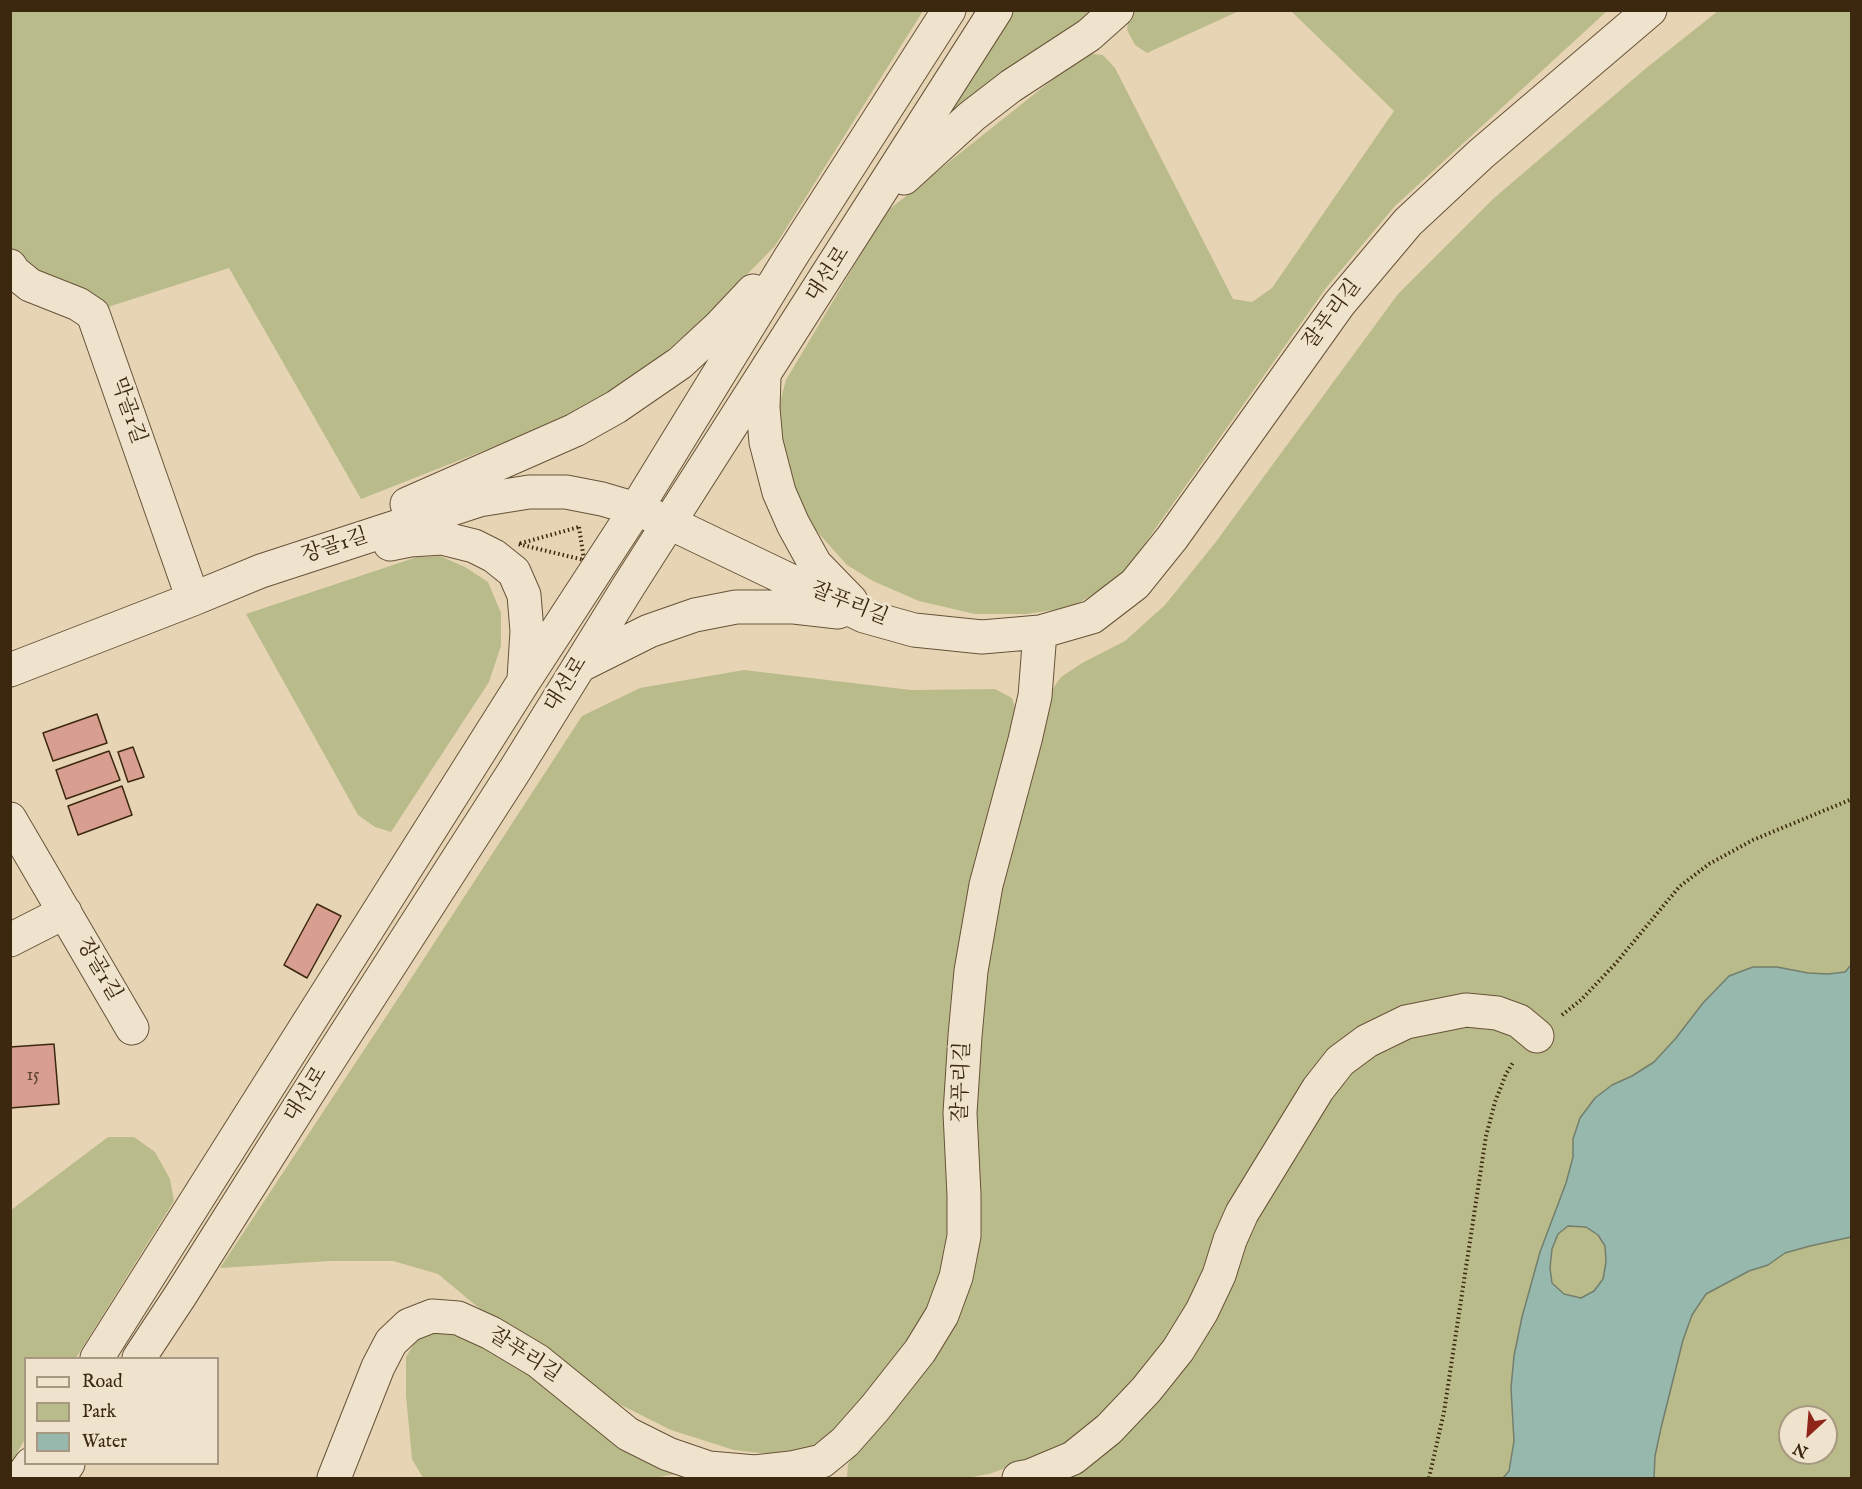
<!DOCTYPE html>
<meta charset="utf-8">
<style>
body{margin:0}
#map{position:relative;width:1862px;height:1489px;overflow:hidden;background:#e7d4b4;font-family:"IM FELL English",serif}
canvas{display:block}
.frame{position:absolute;inset:0;border:12px solid #3c280e;pointer-events:none}
.legend{position:absolute;left:24px;top:1357px;width:195px;height:108px;box-sizing:border-box;background:#efe3ce;border:2px solid #a79881;margin:0;padding:8px 10px;list-style:none;font-size:18px;color:#3c280e}
.legend li{display:flex;align-items:center;gap:12px;height:30px}
.legend b{width:30px;border:2px solid #a79881}
.north{position:absolute;left:1778px;top:1405px;width:60px;height:60px;box-sizing:border-box;background:#efe3ce;border:2px solid #a79881;border-radius:50%;rotate:206deg;font-size:16px;font-weight:700;line-height:24px;text-align:center;color:#3c280e}
.north::after{content:'';display:block;margin:auto;width:21px;height:27px;background:#8f2418;clip-path:polygon(50% 0,100% 100%,50% 72%,0 100%)}
</style>
<div id="map">
<canvas width="1862" height="1489"></canvas>
<div class="frame"></div>
<ul class="legend">
<li><b style="height:8px;background:#efe3ce"></b>Road</li>
<li><b style="height:16px;background:#babb8a"></b>Park</li>
<li><b style="height:16px;background:#97b8ac"></b>Water</li>
</ul>
<div class="north">N</div>
</div>
<script>
const context = document.querySelector('canvas').getContext('2d');
context.lineJoin = 'round';
function fill(path, color) {
  context.fillStyle = color;
  context.fill(path, 'evenodd');
}
function toPath(rows) {
  const path = new Path2D();
  for (const r of rows) {
    path.moveTo(r[0], r[1]);
    for (let i = 2; i < r.length; i += 2) path.lineTo(r[i], r[i + 1]);
  }
  return path;
}
function trace(path, color, width, dash) {
  context.strokeStyle = color;
  context.lineWidth = width;
  context.lineCap = dash ? 'butt' : 'round';
  context.setLineDash(dash || []);
  context.stroke(path);
}
function label(font, color, halo, rows, align = 'center') {
  context.font = font + ' "IM FELL English","Noto Serif KR",serif';
  context.lineWidth = 6;
  context.setLineDash([]);
  context.textBaseline = 'middle';
  context.strokeStyle = halo;
  context.fillStyle = color;
  for (const [text, x, y, turn = 0] of rows) {
    context.save();
    context.translate(x, y);
    context.rotate((+turn || 0) * Math.PI / 180);
    context.textAlign = isNaN(turn) ? turn : align;
    if (halo) context.strokeText(text, 0, 0);
    context.fillText(text, 0, 0);
    context.restore();
  }
}
fill(toPath([
 [11,11,923,11,775,246,704,318,646,369,588,407,516,438,361,499,229,268,108,307,82,290,21,265,11,249],
 [1011,11,1101,11,933,134],
 [1132,11,1239,11,1147,53,1135,45,1127,30,1129,14],
 [1291,11,1607,11,1395,206,1326,288,1121,577,1072,607,1027,614,975,614,919,601,873,581,847,565,812,526,790,493,778,410,786,380,886,212,1086,53,1103,55,1115,68,1233,299,1252,302,1272,288,1394,111],
 [1718,11,1851,11,1851,1478,1054,1478,1112,1438,1339,1076,1406,1031,1519,1008,1341,1042,1198,1291,1135,1387,1059,1449,989,1474,966,1478,847,1478,848,1464,963,1306,981,1220,979,1164,972,1122,985,944,1049,694,1061,677,1082,663,1125,641,1165,605,1215,543,1398,294,1493,199,1645,69],
 [1790,1417,1826,1417,1826,1453,1790,1453],
 [440,556,465,567,488,582,501,613,501,646,489,682,391,832,375,827,358,815,246,614,417,557],
 [744,670,911,690,995,689,1012,698,1018,716,949,1212,943,1269,927,1316,843,1423,810,1448,769,1454,734,1450,671,1430,615,1402,549,1352,480,1309,438,1274,393,1261,330,1261,220,1268,399,997,582,716,640,688],
 [108,1137,134,1137,155,1152,170,1179,174,1201,76,1358,26,1358,25,1439,11,1463,11,1210],
 [443,1329,476,1337,676,1474,653,1478,423,1478,412,1459,406,1396,406,1357,418,1337]
]), '#babb8a');
const water = toPath([
 [1851,965,1851,1237,1810,1246,1785,1253,1768,1265,1749,1271,1706,1294,1692,1315,1683,1340,1661,1428,1655,1456,1654,1478,1503,1478,1509,1471,1514,1441,1511,1388,1514,1356,1522,1317,1540,1252,1566,1183,1573,1157,1573,1139,1580,1118,1595,1098,1612,1085,1632,1076,1654,1062,1676,1038,1703,1003,1729,976,1753,967,1777,967,1808,973,1828,974,1845,972,1851,965],
 [1568,1226,1586,1227,1598,1235,1605,1246,1606,1262,1603,1279,1594,1291,1581,1298,1564,1294,1552,1283,1550,1268,1552,1249,1558,1234,1568,1226]
]);
fill(water, '#97b8ac');
trace(water, '#737e6d', 1.5);
const building = toPath([
 [97,714,107,743,53,761,43,733,97,714],
 [133,747,144,777,128,782,118,752,133,747],
 [109,751,120,780,66,799,56,770,109,751],
 [122,786,132,815,78,835,68,806,122,786],
 [317,904,341,916,307,978,284,965,317,904],
 [54,1044,59,1104,10,1108,10,1047,54,1044]
]);
fill(building, '#d89e8f');
trace(building, '#3c280e', 1.5);
const minor = toPath([
 [904,178,972,116,1011,86,1089,35,1117,10],
 [10,266,14,272,30,285,78,304,93,314,193,599],
 [764,377,763,408,766,442,779,492,793,524,815,564,851,601],
 [407,504,575,430,616,407,680,363,720,326,753,291],
 [390,544,410,540,442,538,474,546,494,556,514,572,524,595,527,631,524,679],
 [579,666,649,631,695,615,736,607,794,607,838,612],
 [10,670,193,599,261,571,479,500,529,492,566,492,602,499,636,509,670,523,864,616,914,630,982,637,1040,632,1092,617,1135,584,1172,538,1339,304,1408,222,1481,154,1650,10],
 [10,819,132,1028],
 [10,940,65,912],
 [97,1358,524,681,636,509,790,258,949,10],
 [139,1358,180,1296,320,1074,515,770,628,587,996,10],
 [21,1478,31,1464],
 [58,1478,68,1464],
 [334,1478,378,1367,391,1342,409,1325,432,1316,458,1318,491,1333,538,1361,628,1434,668,1454,709,1468,755,1472,791,1468,822,1461,845,1442,875,1408,920,1351,942,1315,956,1277,964,1236,964,1195,960,1113,965,1036,971,971,986,885,1025,740,1035,696,1040,632],
 [1019,1478,1030,1476,1073,1458,1109,1429,1146,1390,1178,1350,1202,1311,1219,1275,1230,1240,1242,1213,1318,1089,1340,1061,1367,1041,1406,1022,1466,1010,1497,1013,1519,1021,1537,1036]
]);
trace(minor, '#675338', 35);
trace(toPath([
 [579,527,584,560,518,544,579,527],
 [1562,1015,1582,999,1616,963,1679,887,1709,864,1753,840,1852,799],
 [1429,1478,1444,1412,1486,1136,1495,1102,1506,1074,1514,1061]
]), '#3c280e', 4, [1.5, 3]);
trace(minor, '#efe3ce', 33);
label('18px', '#63462e', null, [
 ["15",33,1076]
]);
label('21px', '#3c280e', '#efe3ce', [
 ["대선로",829,275,-57],
 ["잘푸리길",1333,315,-53],
 ["막골1길",127,411,71],
 ["장골1길",335,547,-18],
 ["잘푸리길",849,605,22],
 ["대선로",567,685,-58],
 ["장골1길",98,970,60],
 ["잘푸리길",963,1082,-88],
 ["대선로",307,1095,-58],
 ["잘푸리길",524,1356,33]
]);
</script>
